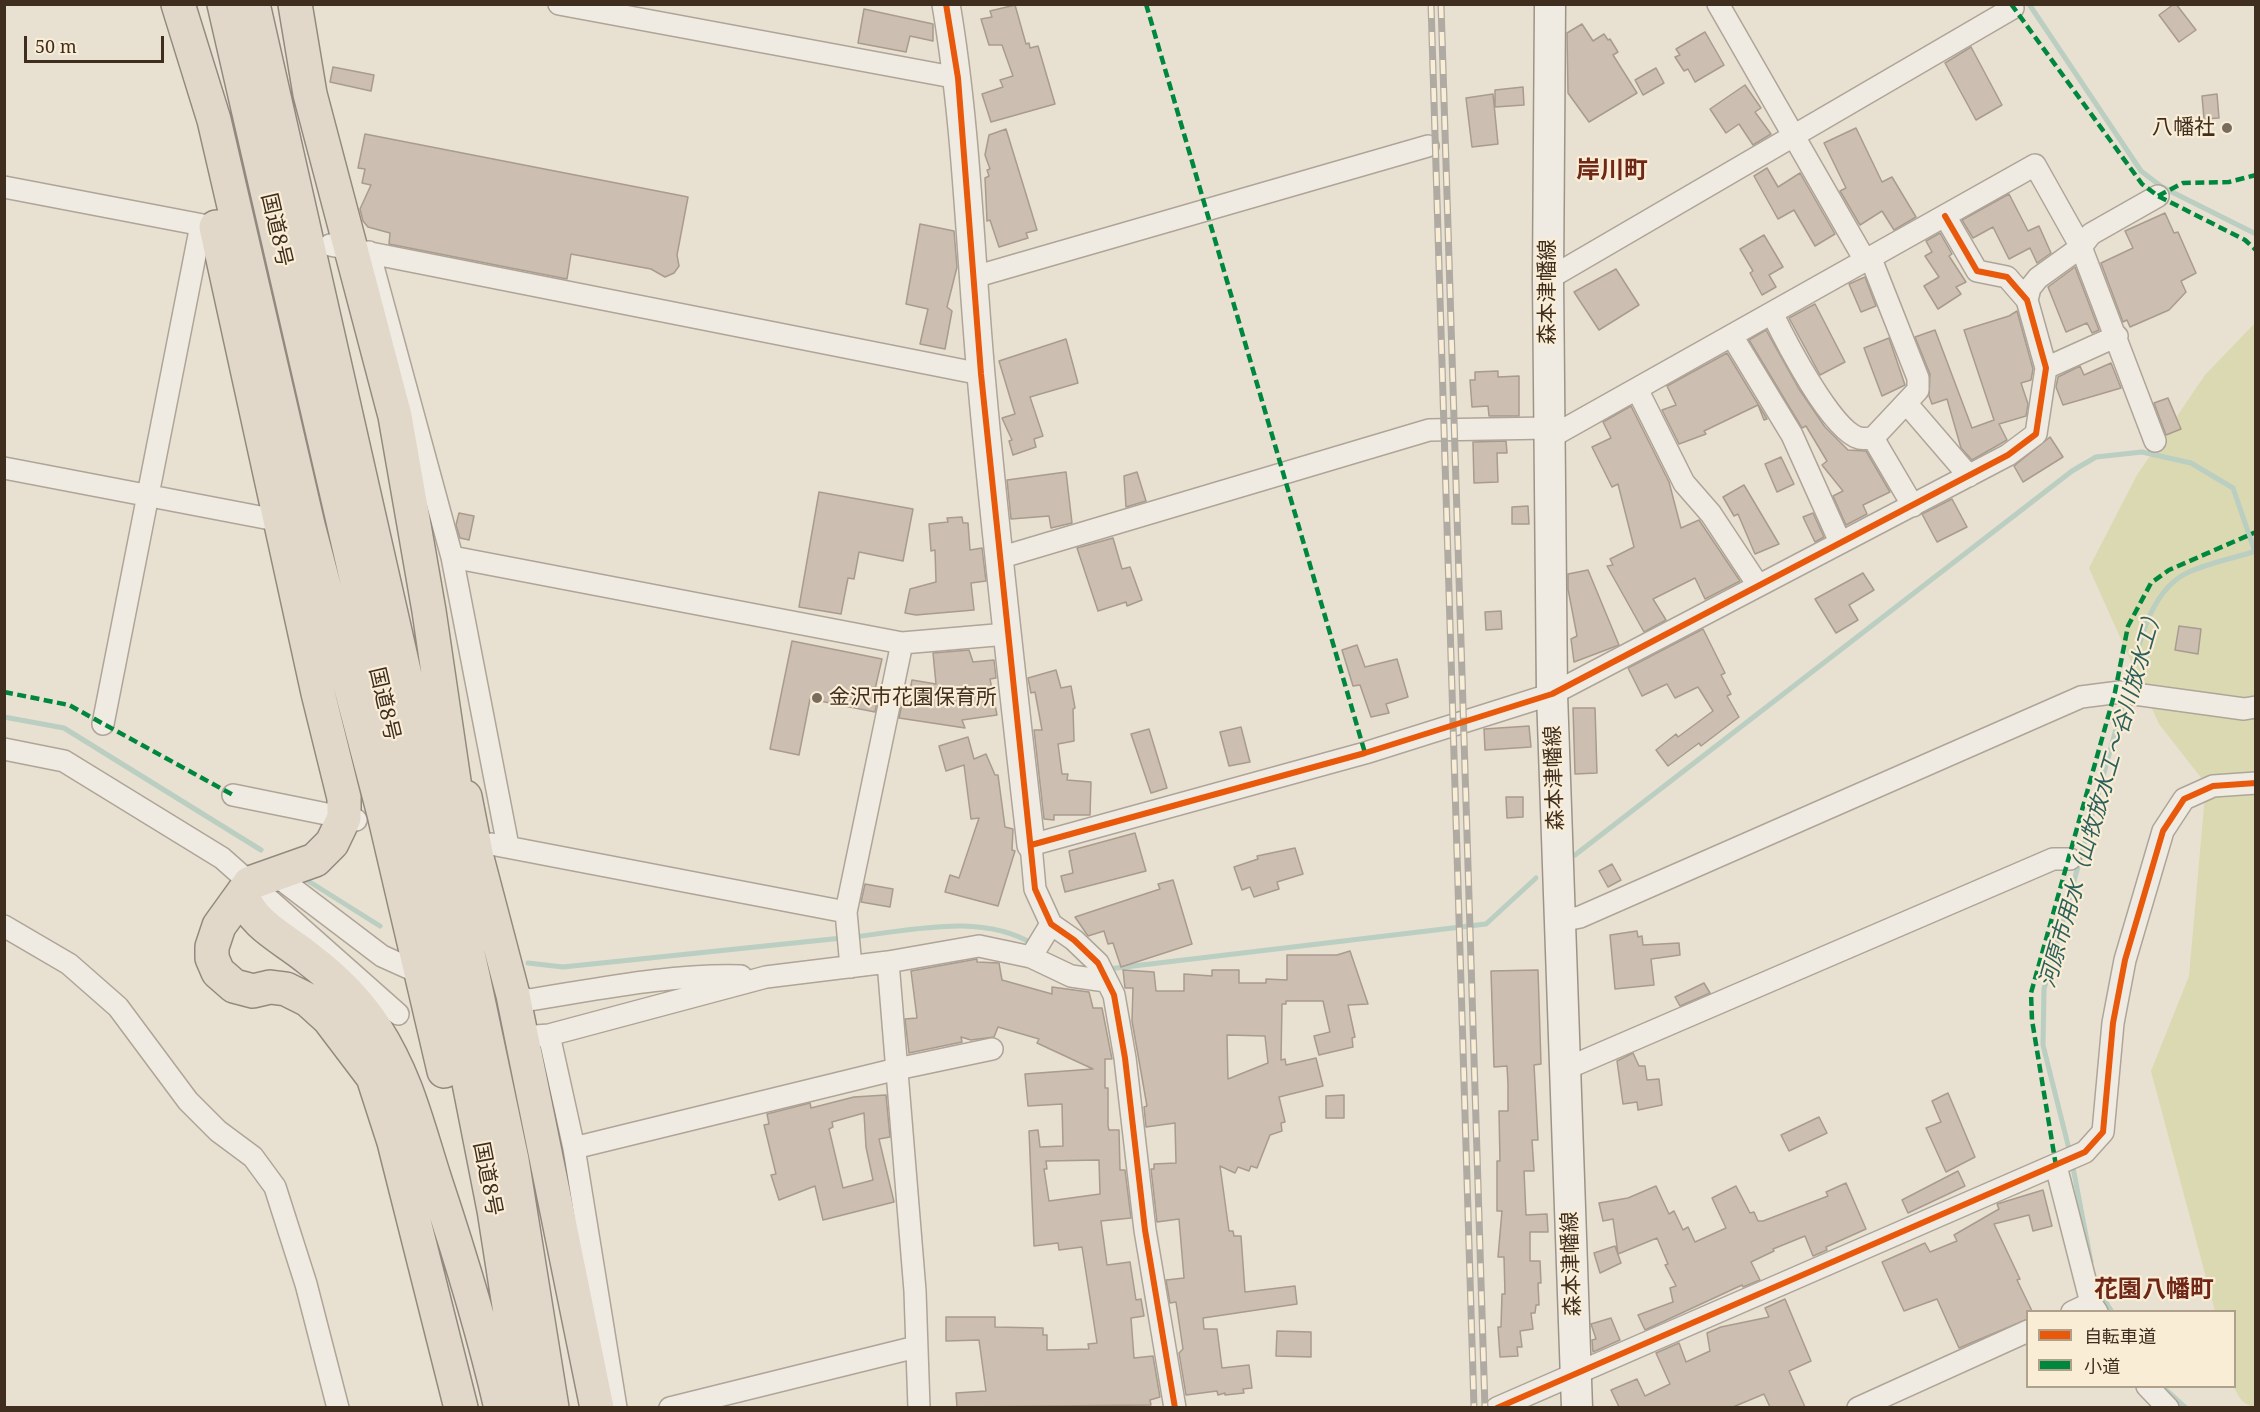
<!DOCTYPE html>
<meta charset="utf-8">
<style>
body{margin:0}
#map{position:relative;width:2260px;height:1412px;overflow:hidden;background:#e8e0d0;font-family:"Noto Serif","Noto Sans JP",serif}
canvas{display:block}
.frame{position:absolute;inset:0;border:6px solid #3f2d1e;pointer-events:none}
.legend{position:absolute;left:2026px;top:1310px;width:210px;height:78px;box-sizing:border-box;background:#f9edd6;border:2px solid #afa08c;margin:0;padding:8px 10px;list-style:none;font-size:18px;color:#3f2d1e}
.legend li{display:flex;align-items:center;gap:12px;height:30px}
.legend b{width:30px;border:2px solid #afa08c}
.scale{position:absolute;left:24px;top:36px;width:140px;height:27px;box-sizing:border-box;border:3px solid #3f2d1e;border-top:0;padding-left:8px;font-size:18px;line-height:21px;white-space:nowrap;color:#3f2d1e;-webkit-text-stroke:4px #f9edd6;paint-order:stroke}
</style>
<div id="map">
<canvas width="2260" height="1412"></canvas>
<div class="frame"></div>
<ul class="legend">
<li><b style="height:8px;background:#e8590c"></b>自転車道</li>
<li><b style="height:8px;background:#00873e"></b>小道</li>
</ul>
<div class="scale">50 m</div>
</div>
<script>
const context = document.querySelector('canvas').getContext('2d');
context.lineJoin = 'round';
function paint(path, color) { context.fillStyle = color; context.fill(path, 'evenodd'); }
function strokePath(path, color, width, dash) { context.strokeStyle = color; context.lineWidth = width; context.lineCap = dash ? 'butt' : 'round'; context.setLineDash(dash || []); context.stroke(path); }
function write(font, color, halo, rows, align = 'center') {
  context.font = font + ' "Noto Serif","Noto Sans JP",serif'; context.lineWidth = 4.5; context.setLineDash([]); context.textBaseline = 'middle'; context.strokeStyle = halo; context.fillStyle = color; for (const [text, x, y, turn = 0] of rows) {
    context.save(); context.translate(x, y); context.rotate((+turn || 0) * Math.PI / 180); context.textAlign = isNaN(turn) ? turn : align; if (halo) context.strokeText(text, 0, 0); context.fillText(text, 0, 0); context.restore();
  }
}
const green = new Path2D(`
 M2255 323V1407C2244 1406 2237 1396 2234 1386V1312L2215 1311 2151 1071 2189 976 2206 784 2159 724 2089 568 2137 475 2205 375Z`);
const stream = new Path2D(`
 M2029 4 2141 171 2162 187 2256 234
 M2127 688C2138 650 2148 590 2189 572 2209 563 2234 558 2256 551
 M4 717 64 728 261 850
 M1575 855 2072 471 2096 457 2142 452 2191 463 2233 488 2255 552
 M305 879 380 926
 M852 937C910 931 980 912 1033 944
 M528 963 563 967 842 938
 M1108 969 1486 924 1536 878
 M2070 1153 2043 1045 2044 989 2125 697
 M2072 1162 2091 1262
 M2096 1286 2112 1312
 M2162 1386 2186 1408`);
const building = new Path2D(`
 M2174 4H2176L2196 30 2179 42 2159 15Z
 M1015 5 1026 44 1029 43 1030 48 1038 46 1055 104 991 122 982 94 1003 87 1000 80 1013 76 1002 45H989L981 19 992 17 990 11Z
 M864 9 933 24V41L910 36 906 52 858 43Z
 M1582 24 1593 41 1604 34 1608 40 1610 39 1618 52 1613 55 1637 93 1589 122 1568 93 1567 33Z
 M1705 32 1724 65 1695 82 1688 69 1684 71 1675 57 1680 55 1676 49Z
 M1971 47 2002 105 1976 120 1945 63Z
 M333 67 374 75 371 91 330 82Z
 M1656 68 1664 83 1643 95 1635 80Z
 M1745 85 1761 108 1755 112 1771 134 1753 145 1739 124 1726 133 1710 109Z
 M1523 87 1524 105 1495 107V90Z
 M1493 94 1498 144 1472 147 1466 98Z
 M2217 94 2219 118 2204 119 2202 96Z
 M1856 128 1882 182 1892 177 1916 217 1894 230 1882 211 1860 225 1840 191 1846 188 1824 143Z
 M1006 129 1037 230 1026 233 1028 238 999 247 990 220 987 221 985 178 989 176 987 170 990 169 985 155 989 135Z
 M365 134 688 197 677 255 679 266 674 273 665 277 651 269 571 254 567 279 389 244 390 233 368 227 363 221 360 209 371 185 362 183 365 169 358 168Z
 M1767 168 1778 187 1800 173 1835 234 1815 246 1794 210 1778 219 1754 176Z
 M2009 194 2028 231 2039 226 2051 253 2037 263 2030 248 2009 259 1993 227 1973 238 1962 220Z
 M2165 213 2174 233 2178 232 2196 273 2181 281 2186 292 2169 310 2130 327 2127 320 2123 322 2101 263 2133 248 2125 231Z
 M920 224 954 231 957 267 947 307 952 311 945 349 920 344 928 309 906 304Z
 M1940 233 1952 254 1949 256 1966 282 1956 287 1961 294 1938 309 1924 286 1939 277 1925 256 1932 252 1926 241Z
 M1764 235 1783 267 1769 275 1776 287 1762 295 1750 273 1753 271 1740 249Z
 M2075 267 2099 330 2092 333 2087 323 2066 332 2048 287Z
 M1616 269 1639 305 1599 330 1574 292Z
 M1865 277 1876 306 1861 312 1849 284Z
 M1815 304 1845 362 1820 375 1789 318Z
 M2017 311 2033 369 2031 380 2021 383 2028 404 2026 416 1999 424 2007 440 1972 460 1961 448 1947 399 1932 404 1929 396 1930 374 1915 337 1935 330 1972 428 1994 420 1964 330 2009 316Z
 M1766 330 1799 389 1825 427 1848 450 1866 451 1890 492 1863 505 1867 514 1846 525 1833 496 1843 491 1822 465 1827 461 1806 426 1802 428 1749 340Z
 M1889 338 1905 385 1882 396 1864 348Z
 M1066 339 1078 383 1030 397 1043 436 1034 439 1036 447 1013 455 1009 441 1012 440 1002 418 1015 414 999 361Z
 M1727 353 1767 419 1764 420 1758 405 1704 431 1706 434 1679 444 1662 410 1676 405 1667 386Z
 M2111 363 2121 388 2063 405 2056 387 2058 377 2080 366 2084 375Z
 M1498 371V377L1519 376V416H1489L1488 406 1472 407 1470 380H1475V372Z
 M2168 398 2181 429 2166 435 2154 403Z
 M1631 406 1669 482 1681 528 1699 520 1740 581 1705 599 1695 578 1653 599 1666 620 1644 632 1607 566 1613 565 1610 559 1634 547 1618 484 1612 487 1592 447 1611 438 1603 422Z
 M2050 437 2063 457 2023 482 2014 466Z
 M1506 441 1507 453H1497L1498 482 1474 483 1473 442Z
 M1781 457 1794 484 1777 492 1765 464Z
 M1066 472 1072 523 1051 528 1049 516 1011 519 1007 480Z
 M1137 472 1146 501 1126 507 1124 476Z
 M1744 485 1779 544 1755 554 1738 514 1734 516 1723 497Z
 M819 492 913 509 903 561 859 552 854 579 848 578 841 614 799 607Z
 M1952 499 1967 527 1937 542 1922 514Z
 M1528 506 1529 524H1512V507Z
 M459 513 474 516 469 540 460 538 456 525Z
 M1813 513 1824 537 1815 542 1803 517Z
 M962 517 963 523H968L970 550 982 548 986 581 971 583 974 610 916 615 905 613 910 589 936 582 935 550 931 551 929 524 948 522 947 518Z
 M1113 538 1122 569 1130 567 1142 600 1127 606 1126 602 1098 611 1077 548Z
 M1588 570 1619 645 1574 662 1571 639 1577 636 1568 589V574Z
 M1863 573 1874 590 1849 605 1858 620 1836 633 1815 599Z
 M1501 611 1502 629 1486 630 1485 612Z
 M2179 626 2201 629 2198 654 2175 650Z
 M1703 629 1725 673 1721 675 1731 694 1727 696 1739 717 1701 746 1699 743 1668 766 1656 750 1676 734 1678 737 1713 711 1698 687 1675 698 1667 684 1642 696 1628 668Z
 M792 641 882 659 875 689 879 690 875 712 810 699 799 755 770 749Z
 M1357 645 1365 667 1397 659 1408 697 1386 704 1389 713 1371 717 1360 685 1353 686 1342 650Z
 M969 650 973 662 994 660 996 678 990 679 997 715 962 720 965 728 899 718 904 695 909 696 912 680 936 684 933 653Z
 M1056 670 1061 688 1071 686 1075 708 1073 709 1074 741 1058 744 1062 774H1068L1067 780 1091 782 1090 815H1054V820L1044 819 1034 730H1042L1035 692 1031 693 1028 678Z
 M1573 708H1595L1597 773 1575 774Z
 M1529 726 1531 747 1485 750 1484 729Z
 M1241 727 1250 762 1229 766 1220 732Z
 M1149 729 1167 788 1151 793 1131 734Z
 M968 737 974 759 986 754 995 775H998L1005 827 1013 829 1012 850 1015 851 998 906 945 892 950 875 959 878 979 818 971 819 964 765 946 771 939 746Z
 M1506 797H1523V817L1507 818Z
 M1135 833 1146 871 1065 892 1061 876 1073 873 1069 851Z
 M1295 848 1303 874 1277 882 1279 889 1254 897 1250 887 1242 890 1234 867 1258 859 1257 856Z
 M1612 864 1621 880 1608 887 1599 871Z
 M1173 880 1192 944 1121 967 1113 943 1108 944 1104 931 1088 936 1075 917 1160 889 1158 884Z
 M865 884 893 889 890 907 861 902Z
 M1637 931 1638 937 1642 936 1643 945 1679 943 1680 955 1651 959 1654 985 1615 989 1610 935Z
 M1350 951 1368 1004 1348 1005 1355 1037 1352 1038 1353 1047 1319 1055 1314 1036 1330 1032 1323 1001H1286V1004H1282L1281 1060 1285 1059 1286 1065 1316 1058 1323 1086 1279 1097 1285 1122 1281 1123 1282 1131 1270 1135 1257 1168 1251 1166 1249 1171 1238 1167 1235 1173 1220 1166 1229 1231H1233L1234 1236H1241L1245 1292 1295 1286 1297 1304 1203 1318 1204 1329H1217L1222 1368 1249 1365 1252 1388 1243 1389 1244 1393 1225 1395V1393L1218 1395 1217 1391 1186 1395 1179 1353 1183 1349 1176 1302 1170 1303 1166 1280 1184 1278 1179 1219 1157 1222 1151 1169H1154V1164L1176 1163 1175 1123 1146 1127 1144 1107 1147 1106 1132 1021 1133 988H1125L1123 970 1154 972 1156 991H1184V974L1212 976V970H1239V983H1266V979L1287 980V955H1337ZM1227 1035 1265 1036 1268 1063 1228 1079Z
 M977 959V962L999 963 1002 980 1052 994V987L1089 992 1093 1008H1102L1112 1059H1105V1088H1108V1126L1109 1130H1119L1120 1170H1125L1131 1218 1101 1221 1107 1265 1130 1262 1136 1300 1141 1299 1144 1316 1131 1318 1134 1358 1153 1356 1160 1397 1150 1400 1151 1405 957 1407 956 1393 986 1391 979 1340 946 1341V1317H995V1327L1043 1328V1335H1047V1350L1089 1349 1088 1344 1097 1343 1082 1247 1059 1250 1058 1243 1034 1246 1029 1131 1038 1130 1040 1147 1063 1146 1062 1104 1028 1106 1025 1074 1093 1069 1037 1043 1039 1039 998 1027 994 1037 971 1040 961 1037 962 1042 909 1053 905 1019 917 1018 911 971ZM1099 1160 1100 1194 1049 1201 1044 1169H1047L1046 1161Z
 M1538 970 1541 1064 1534 1065 1538 1140H1532L1534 1171H1524L1526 1215 1547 1214 1548 1232H1530V1261H1540L1541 1283H1538L1539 1305H1536L1535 1313H1531L1533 1329 1520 1331 1522 1347H1517L1518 1356 1500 1357 1498 1327H1501L1502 1294H1505L1504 1257H1498L1502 1211H1497V1161H1500L1499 1111H1508V1084L1507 1066 1494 1067 1491 971Z
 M1704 983 1710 993 1680 1006 1675 997Z
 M1633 1053 1639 1066H1645L1647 1080 1659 1079 1662 1105 1638 1110 1637 1102 1623 1104 1617 1061Z
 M1948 1093 1975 1157 1946 1172 1926 1128 1941 1122 1932 1101Z
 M886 1095 890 1137 879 1139 894 1202 823 1220 815 1186 779 1200 771 1175 776 1174 764 1125 769 1124 767 1114 810 1103 811 1108 854 1097ZM864 1113 866 1147 873 1180 843 1188 829 1129 833 1127 832 1122Z
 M1344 1095V1118H1326V1096Z
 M1819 1117 1827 1133 1789 1151 1781 1135Z
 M1958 1171 1965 1186 1908 1213 1902 1200Z
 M1846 1183 1866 1229 1826 1247 1827 1250 1813 1256 1805 1236 1773 1249 1774 1251 1751 1262 1760 1280 1743 1287 1742 1285 1645 1330 1638 1315 1673 1302 1670 1288 1676 1286 1665 1265 1668 1264 1657 1238 1618 1254 1613 1219 1603 1221 1599 1203 1628 1198 1656 1186 1669 1214 1674 1211 1683 1230 1688 1227 1695 1242 1726 1228 1712 1198 1736 1186 1750 1213 1754 1212 1758 1221H1763L1828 1196 1826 1192Z
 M2043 1190 2052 1226 2033 1231 2029 1215 1994 1224 2020 1279 2017 1280 2032 1311H2028V1319L1959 1348 1937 1299 1904 1311 1882 1262 1925 1243 1930 1252 1957 1241 1954 1235 1999 1209 1997 1204Z
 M1615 1246 1621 1263 1600 1273 1594 1253Z
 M1785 1299 1811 1361 1789 1371 1805 1407H1770L1764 1394 1733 1407H1619L1611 1390 1637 1379 1645 1396 1670 1384 1656 1353 1679 1343 1686 1362 1710 1351 1707 1333 1721 1327 1769 1317 1765 1308Z
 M1611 1318 1620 1340 1593 1352 1592 1340 1596 1339 1591 1324Z
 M1277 1331 1311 1332V1357L1276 1356Z`);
const minor = new Path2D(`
 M559 4 958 78
 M1718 4 1862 255 1871 259 1918 378V390L1873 438 1913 506
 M4 187 213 227
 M330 245 981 374
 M369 252 452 557
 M974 277 1428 146
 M1548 279 2013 8
 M2027 300 2030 288 2038 278 2081 247 2091 234 2158 196
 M1772 313C1785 340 1831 430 1859 438 1863 439 1869 438 1873 438
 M1732 336 1792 435 1840 542
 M2046 368 2117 336
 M1637 389 1684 483 1711 514 1758 585
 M1907 404 1969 476
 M1549 438 2035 165 2081 247 2155 441
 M4 468 281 521
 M999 558 1429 430 1549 428
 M103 724 201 225
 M4 749 64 761 222 858 398 1014
 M233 795 356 820
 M491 844 846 912 902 643
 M508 846 452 557 902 643 1007 634
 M274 874 382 956 422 974
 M846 912 851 967
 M1560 921 1580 917 2081 697 2120 692 2244 709 2256 707
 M4 926 69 964 118 1007 188 1101 218 1131 253 1157 275 1187 306 1284 338 1408
 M1031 957 1051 924
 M888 962 915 1291 919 1408
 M513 995 529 1000C599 989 670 974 741 976
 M549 1035 574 1148 616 1408
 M536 1036 549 1035 766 977 888 962 979 946 1031 957 1071 976 1106 981
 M1565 1069 2053 859H2070
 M574 1148 897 1069 992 1049
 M2056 1166 2091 1303 2097 1312
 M2072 1312 2091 1303
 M2147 1386 2168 1408
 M670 1408 916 1347
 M1175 1408 1145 1230 1125 1058 1114 995 1098 963 1074 940 1051 924 1035 889 1031 845 1365 753 1552 694 2008 455 2036 434 2046 368 2027 300 2007 277 1977 271 1945 216
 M1497 1408 2085 1152 2103 1132 2113 1023 2125 960 2163 831 2184 799 2213 786 2256 783
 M1858 1408 2028 1331`);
const tertiary = new Path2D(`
 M946 4C967 127 970 252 981 375 995 532 1013 689 1031 845`);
const secondary = new Path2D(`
 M1550 4 1548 279 1552 694 1577 1408`);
const trunk = new Path2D(`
 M178 4 214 120 308 525 384 814 444 1071
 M224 4 449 981 494 1210 525 1408
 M253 4 473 976 512 1160 552 1408
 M295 4 310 94 395 416 429 611 460 822
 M216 227 318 693 344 798V818L332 843 315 860 250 883 219 926 212 947V958L218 972 234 986 253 991 270 987 286 989 308 1000 329 1019 373 1077 394 1142 461 1408
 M465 797 477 858 513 995 597 1408
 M242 894C253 926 284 938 309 959 334 978 358 1002 375 1028 407 1078 417 1124 435 1180 460 1255 483 1330 501 1408`);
const rail = new Path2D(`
 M1431 4 1474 1408
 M1441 4 1485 1408`);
const quiet = new Path2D(`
 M1146 4 1365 753
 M2011 4 2142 184 2158 196 2245 240 2256 250
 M2158 196 2183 183 2229 182 2256 175
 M4 692 69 705 233 795
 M2056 1166 2032 1020 2031 993 2115 692 2128 626 2151 583 2169 570 2256 532`);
const cycleway = new Path2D(`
 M946 4 958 78 981 374 1035 889 1051 924 1074 940 1098 963 1114 995 1125 1058 1145 1230 1175 1408
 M1031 845 1365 753 1552 694 2008 455 2036 434 2046 368 2027 300 2007 277 1977 271 1945 216
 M1497 1408 2085 1152 2103 1132 2113 1023 2125 960 2163 831 2184 799 2213 786 2256 783`);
const markers = [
 [2227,128,6,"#7a6c5c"],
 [817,698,6,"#7a6c5c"]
];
const poiNames = [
 ["八幡社",2215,128],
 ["金沢市花園保育所",829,698,"left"]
];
const streetNames = [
 ["国道8号",276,230,77],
 ["森本津幡線",1548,292,-90],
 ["国道8号",384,704,77],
 ["森本津幡線",1555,778,-92],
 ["国道8号",487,1179,79],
 ["森本津幡線",1572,1264,-92]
];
const waterNames = [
 ["河原市用水（山牧放水工～谷川放水工）",2102,797,-74]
];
const quarterNames = [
 ["岸川町",1612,171],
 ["花園八幡町",2154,1290]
];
paint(green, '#dad9b1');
strokePath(stream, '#bacec1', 5);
paint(building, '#ccbeb0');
strokePath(building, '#a99b8e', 1.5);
strokePath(minor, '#aea598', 24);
strokePath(tertiary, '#aea598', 30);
strokePath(secondary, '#9d9488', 33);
strokePath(trunk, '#938a7f', 36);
strokePath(minor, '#f0ebe2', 21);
strokePath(tertiary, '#f0ebe2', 27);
strokePath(secondary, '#f0ebe2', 30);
strokePath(trunk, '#e2d8ca', 33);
strokePath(rail, '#afaaa2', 7);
strokePath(rail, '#f9edd6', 4.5, [14]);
strokePath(quiet, '#00873e', 4.5, [9, 4.5]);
strokePath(cycleway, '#e8590c', 6);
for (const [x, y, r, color] of markers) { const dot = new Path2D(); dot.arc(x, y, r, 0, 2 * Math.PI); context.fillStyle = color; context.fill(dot); strokePath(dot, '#f9edd6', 2); }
write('21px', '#3f2d1e', '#f9edd6', poiNames, 'right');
write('21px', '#3f2d1e', '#f9edd6', streetNames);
write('italic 22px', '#2c605b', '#f9edd6', waterNames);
write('bold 24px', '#702718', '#f9edd6', quarterNames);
</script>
